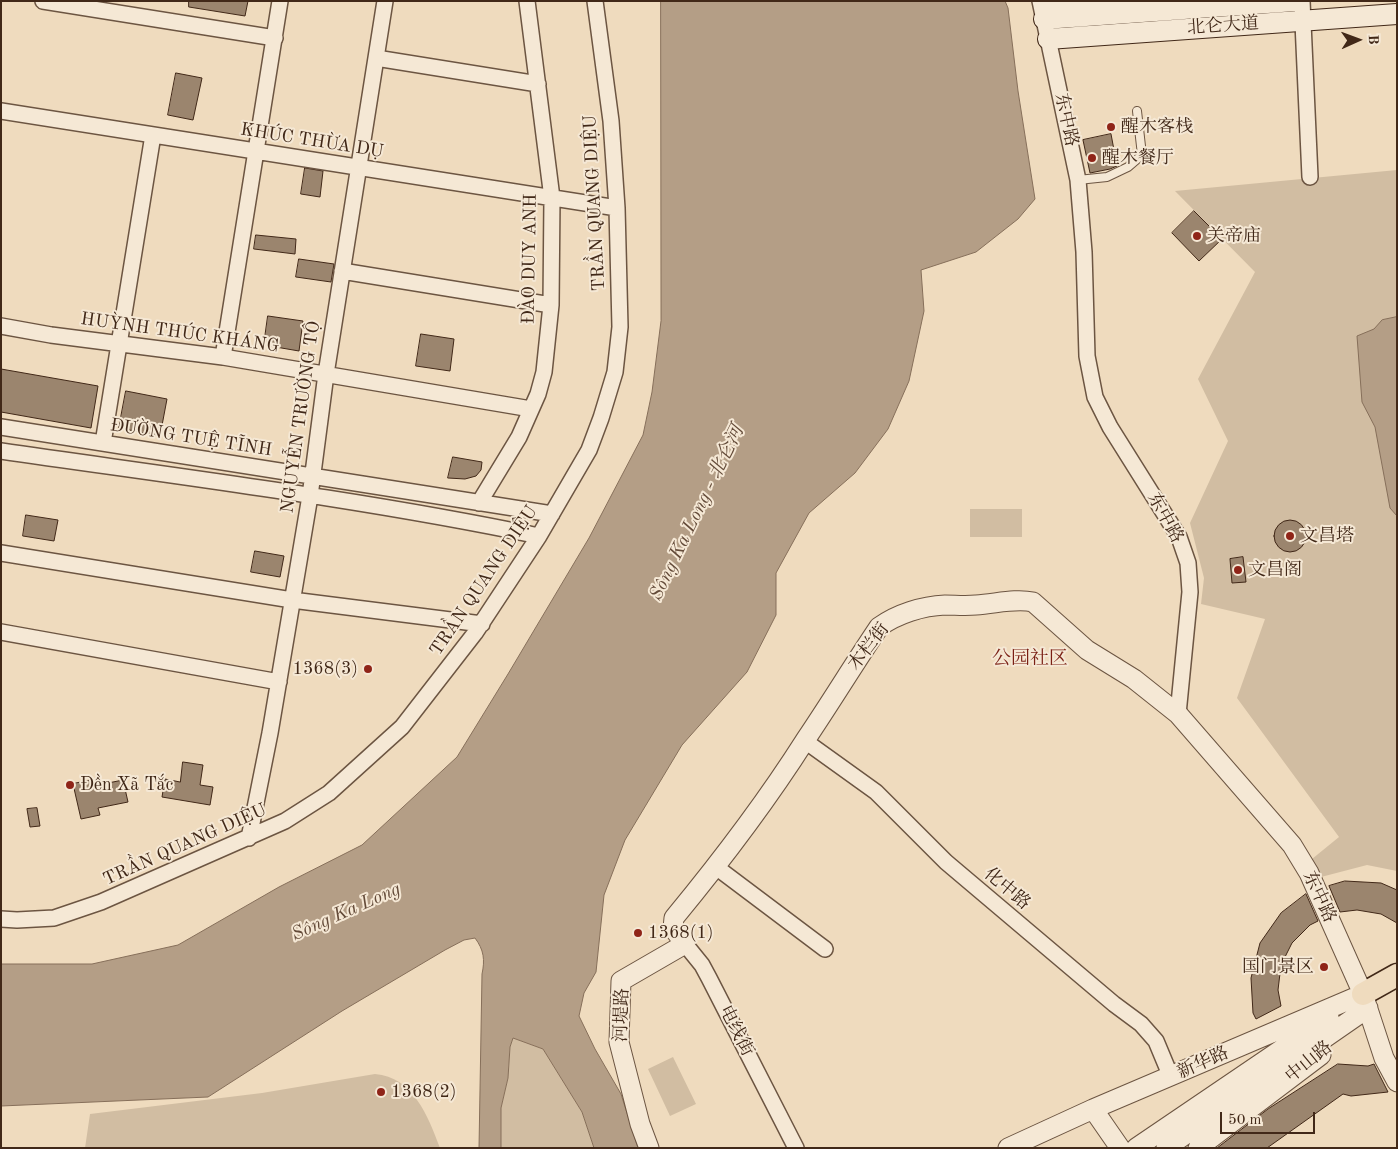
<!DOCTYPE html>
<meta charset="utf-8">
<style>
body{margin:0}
#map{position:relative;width:1398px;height:1149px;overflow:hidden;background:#efdbbe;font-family:"Old Standard TT",serif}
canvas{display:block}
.frame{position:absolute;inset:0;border:2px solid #412818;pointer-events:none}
.north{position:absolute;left:1333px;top:15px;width:50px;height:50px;-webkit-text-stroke:4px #f5e8d5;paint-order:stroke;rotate:88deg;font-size:14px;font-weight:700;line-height:20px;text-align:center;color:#412818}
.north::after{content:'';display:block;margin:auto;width:18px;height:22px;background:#412818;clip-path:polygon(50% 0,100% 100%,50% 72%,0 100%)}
.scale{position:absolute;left:1220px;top:1112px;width:95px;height:22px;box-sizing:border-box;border:2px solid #412818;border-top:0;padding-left:6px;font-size:15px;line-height:18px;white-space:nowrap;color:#412818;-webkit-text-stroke:4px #f5e8d5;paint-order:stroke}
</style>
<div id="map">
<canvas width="1398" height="1149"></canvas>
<div class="frame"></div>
<div class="north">B</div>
<div class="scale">50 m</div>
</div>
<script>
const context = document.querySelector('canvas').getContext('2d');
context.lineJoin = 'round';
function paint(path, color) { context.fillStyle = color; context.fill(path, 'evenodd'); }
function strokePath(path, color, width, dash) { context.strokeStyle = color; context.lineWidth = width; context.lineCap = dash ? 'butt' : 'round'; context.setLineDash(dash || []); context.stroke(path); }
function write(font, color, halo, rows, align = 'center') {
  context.font = font + ' "Old Standard TT","Noto Serif SC",serif'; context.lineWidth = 4; context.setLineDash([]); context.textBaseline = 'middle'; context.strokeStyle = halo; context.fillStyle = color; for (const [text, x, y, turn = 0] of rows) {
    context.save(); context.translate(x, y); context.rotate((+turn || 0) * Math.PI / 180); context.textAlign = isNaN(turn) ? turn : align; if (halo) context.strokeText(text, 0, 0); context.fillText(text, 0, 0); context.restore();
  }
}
const green = new Path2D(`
 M1397 170V871L1367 865 1321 877 1312 859 1339 837 1237 698 1265 619 1201 604 1204 578 1190 523 1228 441 1198 379 1255 272 1175 191Z
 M970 509H1022V537H970Z
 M513 1038 543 1049 582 1112 594 1148H501V1108L508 1078 510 1047Z
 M673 1057 696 1104 670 1116 648 1069Z
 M375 1074C413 1077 428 1116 440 1148H85L90 1114 262 1093Z`);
const water = new Path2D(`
 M661 1H1005L1008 8 1018 91 1035 199 1018 219 976 252 921 270 924 311 909 381 888 429 855 473 809 513 776 573V615L747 672 682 745 625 840 604 895 596 972 584 993 579 1016 595 1049 621 1094 638 1148H594L582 1112 543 1049 513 1038 510 1047 508 1078 501 1108V1148H479L482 974C485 960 484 950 475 938L464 940 445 950 342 1011 208 1097 1 1106V964H92L178 945 279 887 362 845 457 757 508 674 589 538 643 435 652 392 661 321Z
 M1397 317V516L1390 508 1375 427 1362 402 1357 336 1374 329 1382 320Z`);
const building = new Path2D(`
 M189 1H248L245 16 189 7Z
 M176 73 202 78 193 120 168 115Z
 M1111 134 1117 166 1110 169 1090 173 1083 140Z
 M305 168 323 171 320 197 301 194Z
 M1194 211 1222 239 1199 261 1172 233Z
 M256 235 296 239 295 254 254 249Z
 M299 259 334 264 331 282 296 277Z
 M268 316 303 321 299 351 264 345Z
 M421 334 454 339 450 371 416 366Z
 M1 369 98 386 91 428 1 412Z
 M126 391 167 399 160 436 119 428Z
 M453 457 482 462 481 470 476 476 465 479 448 478Z
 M26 515 58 520 54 541 23 536Z
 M1274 536a16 16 0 1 1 32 0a16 16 0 1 1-32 0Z
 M255 551 284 556 280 577 251 572Z
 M1243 557 1246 582 1232 583 1230 559Z
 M183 762 203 765 200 785 213 787 210 805 162 797 165 779 180 782Z
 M92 780 93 786 123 780 128 802 98 808 100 815 81 819 73 784Z
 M37 808 40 826 30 827 27 809Z
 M1345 881 1381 883 1397 890V923L1381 914 1357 910 1340 912 1329 886Z
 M1306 894 1318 921 1310 925 1292 943 1281 965 1278 990 1281 1006 1256 1019 1253 1013 1251 978 1260 943 1281 913Z
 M1338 1064 1368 1066 1374 1064 1388 1092 1351 1096 1343 1094 1267 1148H1217L1268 1109Z`);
const service = new Path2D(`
 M1078 180 1107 177 1128 167 1142 155 1137 111`);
const minor = new Path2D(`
 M43 1 275 38
 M1040 1 1078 180 1084 252 1087 356 1095 397 1110 427 1179 537 1188 563 1190 592 1178 714
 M1302 1 1310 177
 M1042 9 1149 1
 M376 58 538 84
 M1 111 617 208
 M342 271 551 305
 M1 326 51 335 223 357 531 409
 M223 357 280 1
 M1 427 552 514
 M103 443 153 135
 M1 451C181 477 361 499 539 536
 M479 503 519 437 538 394 544 372 551 305 552 198 527 1
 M1 553 292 600 482 624
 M1 632 279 682
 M805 741 876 792 946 862 1114 1004 1141 1024 1156 1041 1171 1077
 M249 838 270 733 310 496 326 374 385 1
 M716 867 825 949
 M1 919 17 920 54 918 101 902 285 821 329 793 402 727 475 633 539 536 589 450 601 418 615 372 620 327 617 208 611 121 595 1
 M685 944 702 965 709 978 796 1148`);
const tertiary = new Path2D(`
 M1093 1109 1120 1148
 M649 1148 640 1124 619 1042 621 981 685 944 673 928 674 918C721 861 766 802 806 739 831 702 854 664 879 627 897 614 922 606 945 605 955 605 965 606 976 605 995 604 1015 598 1033 602L1087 650 1134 679 1178 714 1292 845 1309 873 1363 994 1384 1058 1397 1082
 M1008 1148 1093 1109 1363 994
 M1136 1148 1329 1017
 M1166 1148 1368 1008
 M1198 1148 1321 1055`);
const secondary = new Path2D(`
 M1044 19 1295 1
 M1048 39 1397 14`);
const primary = new Path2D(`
 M1363 994 1397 975`);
const markers = [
 [1111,127,5,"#8f2418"],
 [1092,158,5,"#8f2418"],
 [1197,236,5,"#8f2418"],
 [1290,536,5,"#8f2418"],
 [1238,570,5,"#8f2418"],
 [368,669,5,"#8f2418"],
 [70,785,5,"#8f2418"],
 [638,933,5,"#8f2418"],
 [1324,967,5,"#8f2418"],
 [381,1092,5,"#8f2418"]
];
const streetNames = [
 ["北仑大道",1223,26,-4],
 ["东中路",1066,120,78],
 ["KHÚC THỪA DỤ",312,141,9],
 ["TRẦN QUANG DIỆU",595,203,-93],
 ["ĐÀO DUY ANH",530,259,-89],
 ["HUỲNH THÚC KHÁNG",180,333,8],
 ["NGUYỄN TRƯỜNG TỘ",301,417,-82],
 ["ĐƯỜNG TUỆ TĨNH",191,438,9],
 ["东中路",1165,518,61],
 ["TRẦN QUANG DIỆU",484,581,-56],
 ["木栏街",869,647,-52],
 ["TRẦN QUANG DIỆU",185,845,-24],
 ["化中路",1007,889,40],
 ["东中路",1319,897,65],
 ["河堤路",622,1015,-88],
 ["电线街",736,1031,63],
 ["中山路",1309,1062,-39],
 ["新华路",1203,1063,-24]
];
const poiNames = [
 ["醒木客栈",1121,127],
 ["醒木餐厅",1102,158],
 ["关帝庙",1207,236],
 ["文昌塔",1300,536],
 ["文昌阁",1248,570],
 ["1368(3)",358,669,"right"],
 ["Đền Xã Tắc",80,785],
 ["1368(1)",648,933],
 ["国门景区",1314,967,"right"],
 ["1368(2)",391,1092]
];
const waterNames = [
 ["Sông Ka Long - 北仑河",697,513,-64],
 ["Sông Ka Long",346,912,-24]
];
const neighbourhoodNames = [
 ["公园社区",1030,659]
];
paint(green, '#d1bda2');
paint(water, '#b49e86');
strokePath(water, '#866f5a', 1);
paint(building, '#9b856e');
strokePath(building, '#412818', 1);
strokePath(service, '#6c5542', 10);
strokePath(minor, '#6c5542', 18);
strokePath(tertiary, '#6c5542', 21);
strokePath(secondary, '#412818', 22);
strokePath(primary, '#412818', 25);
strokePath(service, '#f5e8d5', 8);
strokePath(minor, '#f5e8d5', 15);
strokePath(tertiary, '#f5e8d5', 19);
strokePath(secondary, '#f5e8d5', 20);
strokePath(primary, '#efdbbe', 22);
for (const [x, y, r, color] of markers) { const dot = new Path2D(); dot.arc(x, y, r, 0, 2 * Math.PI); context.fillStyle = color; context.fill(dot); strokePath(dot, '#f5e8d5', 2); }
write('18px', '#412818', '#f5e8d5', streetNames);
write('18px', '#412818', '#f5e8d5', poiNames, 'left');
write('italic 19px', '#644b39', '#f5e8d5', waterNames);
write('19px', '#7a1f14', '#f5e8d5', neighbourhoodNames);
</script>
